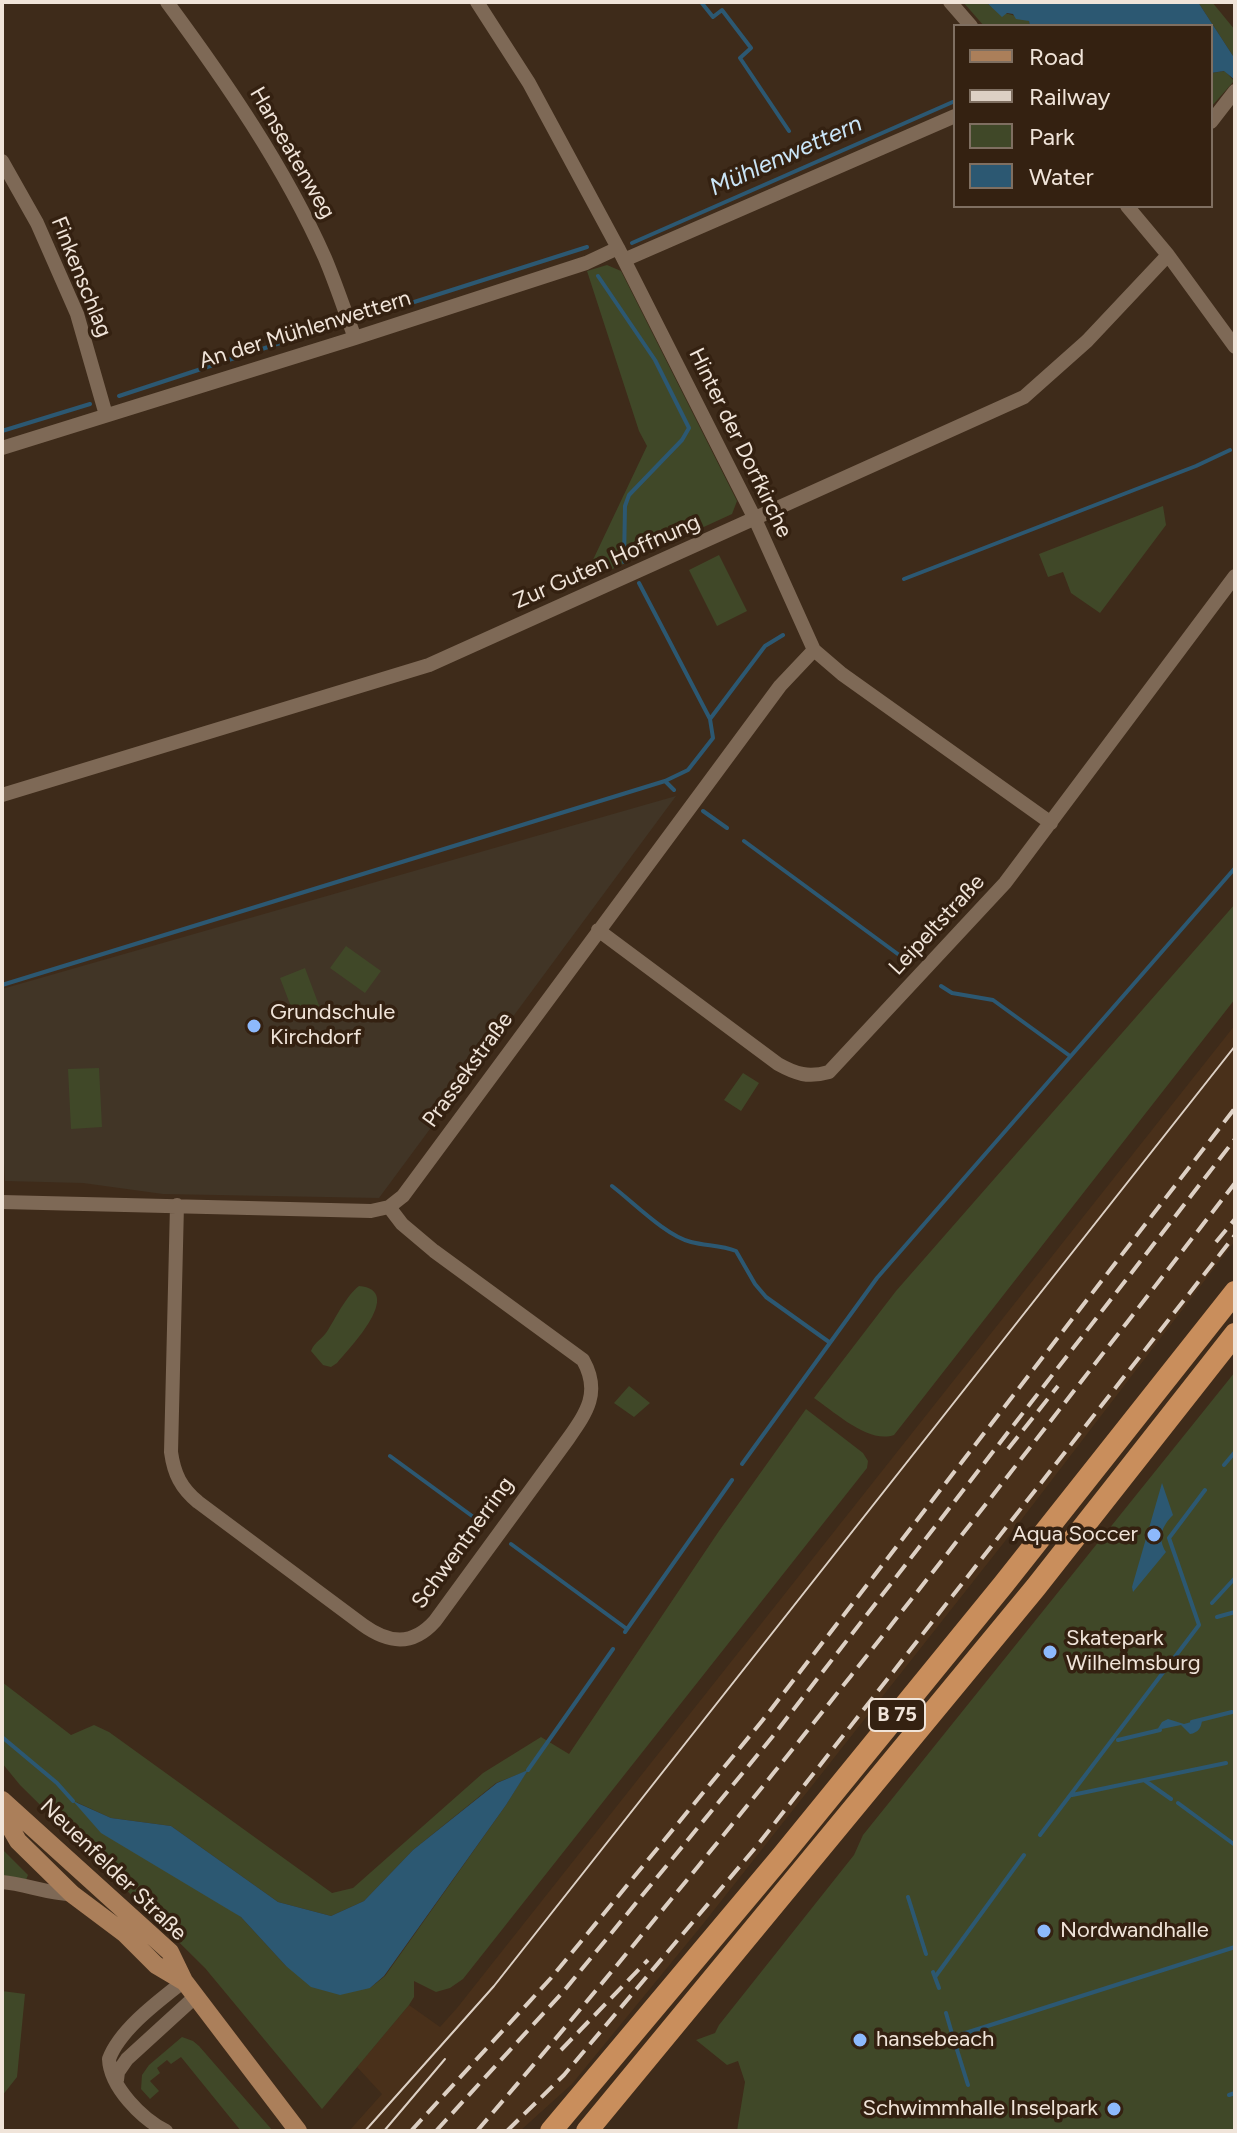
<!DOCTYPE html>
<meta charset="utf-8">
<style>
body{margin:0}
#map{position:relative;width:1237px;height:2133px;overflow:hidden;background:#3e2b1a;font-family:Figtree,sans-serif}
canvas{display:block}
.frame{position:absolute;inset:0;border:4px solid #f0e4d9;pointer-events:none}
.legend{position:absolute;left:953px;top:24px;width:260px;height:184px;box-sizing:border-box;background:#342111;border:2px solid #7f6f61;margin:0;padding:10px 14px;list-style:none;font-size:24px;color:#f0e4d9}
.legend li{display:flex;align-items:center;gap:16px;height:40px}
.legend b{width:40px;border:2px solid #7f6f61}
</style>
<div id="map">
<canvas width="1237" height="2133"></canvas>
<div class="frame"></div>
<ul class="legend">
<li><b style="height:10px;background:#ab7f5a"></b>Road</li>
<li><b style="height:10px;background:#ddd0c4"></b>Railway</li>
<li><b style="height:22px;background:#404828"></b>Park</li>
<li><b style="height:22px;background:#2c5872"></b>Water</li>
</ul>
</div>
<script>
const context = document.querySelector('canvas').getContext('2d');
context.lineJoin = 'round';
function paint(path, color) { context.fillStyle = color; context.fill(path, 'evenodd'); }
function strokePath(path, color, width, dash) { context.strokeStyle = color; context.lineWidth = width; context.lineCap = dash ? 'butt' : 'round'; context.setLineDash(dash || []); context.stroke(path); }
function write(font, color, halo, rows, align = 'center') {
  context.font = font + ' Figtree,sans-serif'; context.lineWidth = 7; context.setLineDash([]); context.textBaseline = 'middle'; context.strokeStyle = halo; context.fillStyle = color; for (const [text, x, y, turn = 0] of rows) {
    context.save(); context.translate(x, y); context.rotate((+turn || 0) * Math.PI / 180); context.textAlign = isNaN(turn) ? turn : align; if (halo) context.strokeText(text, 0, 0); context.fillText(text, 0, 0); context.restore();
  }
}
const built = new Path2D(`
 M1235 1025V1241L1002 1545 703 1924 572 2084 520 2131H349L382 2094 357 2067 409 2005 440 2027 457 2008Z`);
const education = new Path2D(`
 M676 796 379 1198 163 1194 83 1183 5 1181 2 1129V989Z`);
const green = new Path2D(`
 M963 2H986C999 16 1012 12 1029 21L1030 26H984Z
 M1198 2H1212L1235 30V59Z
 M1225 71 1234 81 1211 107V73Z
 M607 265 621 271 737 501 732 514 582 583 647 446 639 431 587 271Z
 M1163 506 1166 525 1100 613 1071 593 1063 572 1048 577 1039 554Z
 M719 555 747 611 717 626 689 570Z
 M1235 904V999L894 1435C868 1444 835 1412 814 1398L896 1291Z
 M346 946 381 971 365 993 330 968Z
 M305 968 320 1008 295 1017 280 978Z
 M99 1068 102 1127 71 1129 68 1069Z
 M743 1073 759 1083 741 1111 724 1100Z
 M359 1286C405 1290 351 1347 337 1363L331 1367 323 1365 311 1351C314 1342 323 1339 328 1330 336 1317 347 1295 359 1286Z
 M1235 1372V2131H737L745 2082 738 2061 727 2065 696 2040 715 2033 719 2025 854 1855 863 1835Z
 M629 1386 650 1403 634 1417 614 1403Z
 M806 1409 863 1453 868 1461 867 1468 463 1979 450 1988 436 1992 414 1981V1997L409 2005 322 2109 205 1968 20 1785 2 1763V1682L71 1735 94 1725 109 1732 332 1893 353 1888 483 1773 541 1737 569 1754 719 1531ZM527 1771 506 1805 385 1976 370 1988 286 1966 241 1917 76 1802 111 1818 171 1826 278 1902 331 1916 364 1901 413 1850 496 1783Z
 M2 1849 28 1875 26 1880 2 1877Z
 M2 1991 25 1994 17 2077 2 2096Z
 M182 2037 193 2041 199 2046 273 2131H241L181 2057 171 2064 167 2060 157 2068 160 2073 150 2081 159 2091 150 2099 141 2089 142 2075 149 2065Z`);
const water = new Path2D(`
 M986 2H1198L1235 59V80L1224 71 1211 73V26H1030L1029 21 1016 19 1013 14 1007 13 1002 17Z
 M1162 1483 1173 1515C1162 1526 1157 1538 1166 1552L1133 1592 1132 1587Z
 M1168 1719 1184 1724 1202 1719C1202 1727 1198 1733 1190 1734L1181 1725 1157 1730 1162 1722Z
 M528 1770 506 1805 384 1976 370 1988 340 1995 311 1987 286 1966 241 1917 101 1833 73 1801 111 1818 171 1826 278 1902 331 1916 364 1901 413 1850 497 1783Z`);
const stream = new Path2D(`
 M701 2 713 17 722 10 751 48 740 58 789 131
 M632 243 955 101
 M598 276 655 360 689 428 682 440 629 495 625 506 624 562
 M367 317 587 247
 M119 396 338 324
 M2 431 90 404
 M904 579 1196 466 1230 450
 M639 583 710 719
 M665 781 674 790
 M703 811 727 828
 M744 841 910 963
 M2 985 665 781 688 770 713 738 710 719 765 646 783 635
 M941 986 952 993 993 1000 1070 1056
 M612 1186C633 1202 666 1236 691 1242 706 1246 721 1245 736 1251L755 1284 766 1297 829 1342
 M390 1456 483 1524
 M742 1464 877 1278 1235 868
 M1224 1465 1235 1452
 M511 1544 627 1629
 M1212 1603 1235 1578
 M1217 1617 1235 1612
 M625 1632 732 1480
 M1192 1722 1232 1712
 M2 1737 57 1783 73 1801
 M1118 1740 1160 1730
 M528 1770 613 1649
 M1144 1780 1171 1799
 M1072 1795 1226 1763
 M1178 1803 1235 1845
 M1040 1835 1199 1625 1169 1538 1205 1490
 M908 1897 926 1954
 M933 1972 939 1988
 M935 1977 1024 1855
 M946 2013 953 2037
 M968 2085 953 2037 1235 1947
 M1229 2095 1235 2093`);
const minor = new Path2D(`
 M167 2C226 82 284 166 325 258 336 284 345 312 355 338
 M477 2 529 83 618 248 755 519 814 650 842 674 1051 823
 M950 2 971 26
 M1211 122 1235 91
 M2 161 37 223 77 314 106 415
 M1127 206 1168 255 1235 347
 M624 260 955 116
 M2 448 355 338 586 263 618 248
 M2 795 429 665 1024 397 1087 341 1168 255
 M598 930 778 1064C796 1074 808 1078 829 1072L1005 883 1235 576
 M2 1202 371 1211 389 1207 403 1196 780 686 814 650
 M177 1205 171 1452C174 1474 181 1488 198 1502L363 1625C388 1643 412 1647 435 1621L568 1439C587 1412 601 1392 583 1360L434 1251 402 1224 389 1207
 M2 1882C26 1884 48 1894 72 1894
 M117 2080 118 2072 127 2059 196 1996
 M166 2131C142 2119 110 2087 109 2059 120 2029 160 2000 184 1981`);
const major = new Path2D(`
 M2 1800 170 1952 184 1981 298 2131
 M2 1813 18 1841 72 1894 124 1933 156 1965 183 1981`);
const highway = new Path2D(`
 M551 2131 782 1856 1003 1585 1235 1292
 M587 2131 1036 1587 1235 1334`);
const tram = new Path2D(`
 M365 2131 494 1986 1235 1046
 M384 2131 445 2059`);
const rail = new Path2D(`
 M1216 1242 1235 1219
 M1008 1449 1058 1386
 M561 2050 648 1960
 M411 2131 551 1978 762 1721 1235 1108
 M436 2131 563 1992 773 1736 1235 1139
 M477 2131C741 1824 987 1503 1235 1183
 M507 2131 564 2075 756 1847 1235 1235`);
const markers = [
 [254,1026,8,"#8db9fc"],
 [1154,1535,8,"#8db9fc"],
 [1050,1652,8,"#8db9fc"],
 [1044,1931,8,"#8db9fc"],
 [860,2040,8,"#8db9fc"],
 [1114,2109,8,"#8db9fc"]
];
const shields = [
 [897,1715,56]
];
const shieldNames = [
 ["B 75",897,1715]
];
const streetNames = [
 ["Hanseatenweg",292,153,60],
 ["Finkenschlag",81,277,68],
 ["An der Mühlenwettern",305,330,-17],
 ["Hinter der Dorfkirche",740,443,64],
 ["Zur Guten Hoffnung",607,562,-24],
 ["Leipeltstraße",937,925,-47],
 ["Prassekstraße",468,1070,-54],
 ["Schwentnerring",463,1543,-54],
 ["Neuenfelder Straße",113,1870,44]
];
const poiNames = [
 ["Grundschule",270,1013],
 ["Kirchdorf",270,1038],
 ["Aqua Soccer",1138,1535,"right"],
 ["Skatepark",1066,1639],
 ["Wilhelmsburg",1066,1664],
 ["Nordwandhalle",1060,1931],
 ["hansebeach",876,2040],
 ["Schwimmhalle Inselpark",1098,2109,"right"]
];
const waterNames = [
 ["Mühlenwettern",786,156,-24]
];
paint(built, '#49301a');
paint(education, '#413526');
paint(green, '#404828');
paint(water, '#2c5872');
strokePath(stream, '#2c5872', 4);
strokePath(minor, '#7e6956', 14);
strokePath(major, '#ab7f5a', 18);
strokePath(highway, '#c98e5c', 22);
strokePath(tram, '#ddd0c4', 2);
strokePath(rail, '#ddd0c4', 4, [16, 8]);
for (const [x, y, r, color] of markers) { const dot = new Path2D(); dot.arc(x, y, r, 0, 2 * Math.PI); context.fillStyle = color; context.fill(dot); strokePath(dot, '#342111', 3); }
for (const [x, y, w] of shields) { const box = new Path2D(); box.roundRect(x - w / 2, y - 16, w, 32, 6); context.fillStyle = '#342111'; context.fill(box); strokePath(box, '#f0e4d9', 2); }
write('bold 20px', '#f0e4d9', null, shieldNames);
write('22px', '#f0e4d9', '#342111', streetNames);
write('22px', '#f0e4d9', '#342111', poiNames, 'left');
write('italic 24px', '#cae5f7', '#342111', waterNames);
</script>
